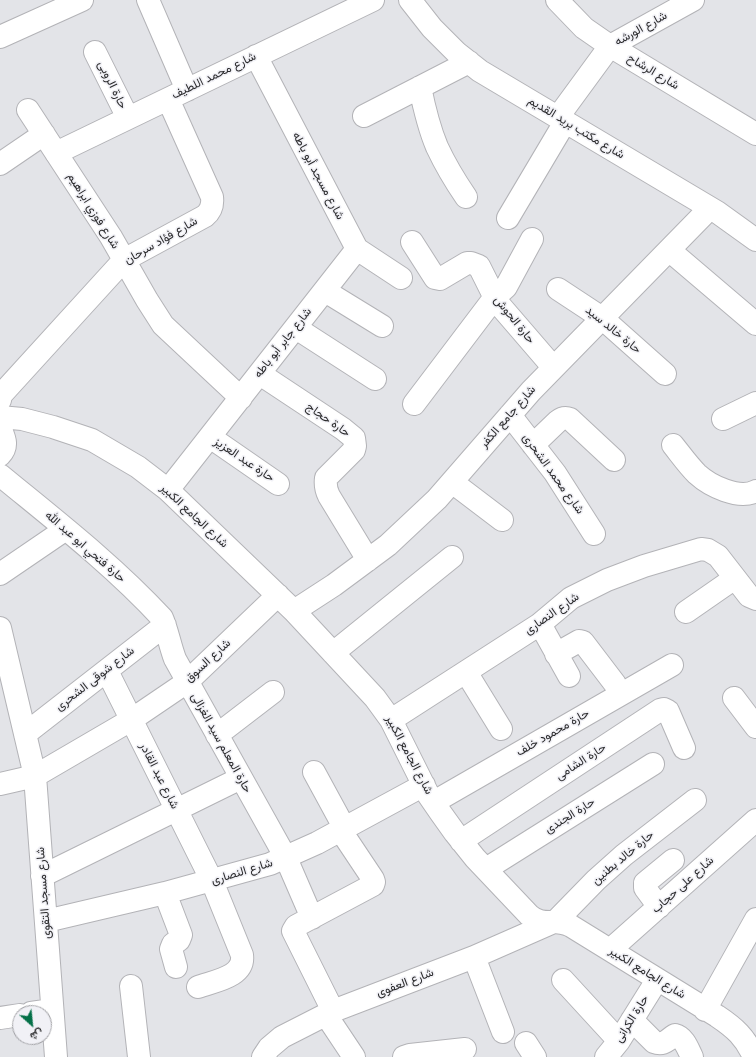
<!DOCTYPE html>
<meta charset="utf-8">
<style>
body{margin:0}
#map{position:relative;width:756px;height:1057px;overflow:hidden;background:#e3e4e8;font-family:"DM Sans",Vazirmatn,sans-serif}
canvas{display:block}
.north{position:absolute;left:12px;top:1005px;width:40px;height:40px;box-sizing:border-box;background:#f1f1f6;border:1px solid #a1a1a5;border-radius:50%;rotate:153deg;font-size:11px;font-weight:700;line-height:16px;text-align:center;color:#2a2a2c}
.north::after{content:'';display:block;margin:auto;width:14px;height:18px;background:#047048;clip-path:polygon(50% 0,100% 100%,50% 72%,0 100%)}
</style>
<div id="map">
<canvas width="756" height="1057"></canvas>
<div class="north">ش</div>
</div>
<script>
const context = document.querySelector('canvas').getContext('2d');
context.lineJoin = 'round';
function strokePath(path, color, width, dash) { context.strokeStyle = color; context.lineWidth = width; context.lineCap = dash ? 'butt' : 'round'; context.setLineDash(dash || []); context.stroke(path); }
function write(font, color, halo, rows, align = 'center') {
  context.font = font + ' "DM Sans",Vazirmatn,sans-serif'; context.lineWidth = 3; context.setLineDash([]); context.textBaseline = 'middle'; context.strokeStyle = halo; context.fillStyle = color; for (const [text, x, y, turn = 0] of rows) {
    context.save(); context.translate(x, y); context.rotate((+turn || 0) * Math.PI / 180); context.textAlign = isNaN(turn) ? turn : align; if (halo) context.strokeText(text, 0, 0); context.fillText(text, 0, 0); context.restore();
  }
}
const minor = new Path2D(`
 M148 0 187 90
 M410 0 432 28 457 53 480 71 717 212 756 240
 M557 0 584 28 610 46 756 134
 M0 37 82 0
 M95 52 128 118
 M256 56 357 249 401 278
 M420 87C424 107 429 128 437 147 445 164 455 181 466 197
 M28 110 111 237 147 300 163 325 241 398
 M364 116 469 62
 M558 117 610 46 693 0
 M56 153 373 0
 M0 164 44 134
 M508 218 565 122
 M412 242 435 278 440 279 467 263H471L479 266 497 302 553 367
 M669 250 756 324
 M558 289 602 318 665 374
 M325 291 382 326
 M296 328 375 379
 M260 374 343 429 354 438 355 446 354 450 326 478C325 485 326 490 329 496L368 560
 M0 400 1 395 124 260 205 216C211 211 213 205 212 197L168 99
 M414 404 495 297 506 287 532 239
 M510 415 555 473 594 534
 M0 417 22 419 53 427 92 440 138 467 168 490 294 611 375 698 391 720 429 796 440 812 455 833 475 858 529 915C544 928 554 917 571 926L717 1016C735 1028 745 1037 754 1057
 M723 419 756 403
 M0 427C4 437 9 446 0 455
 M210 437 278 484
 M533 445 558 421C562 418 565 417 570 419L614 460
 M673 445C681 455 688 465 697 474 710 486 739 500 756 491
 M0 475C56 521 113 565 162 618 167 629 170 646 175 659L286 858 312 918
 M452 482 502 520
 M168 490 357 249
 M0 574 66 529
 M294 611 334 585 388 545 437 499 531 391 710 208
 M686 612 735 578
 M540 624 569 676
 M0 628 35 776 56 1057
 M333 653 452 557
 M556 654 579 641 583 642 615 684
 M107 671 212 881 242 955C245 977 214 981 198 987
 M466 672 501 729
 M734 698 756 727
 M391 720 540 624 571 598 607 580 644 566 701 549 708 550 718 556 749 596 756 599
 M25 734 165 625
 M217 735 273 692
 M314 772 345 829
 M0 784 35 776 131 720 187 682 278 595
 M434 802 672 665
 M461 841 660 710 664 709 668 711 684 748
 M486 869 653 764
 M42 876 241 778
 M165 893 181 935 179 940 173 944 171 949 176 967
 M659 907 645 888V883L673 860
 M46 921 165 893 270 864 317 843 424 785
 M610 950 756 820
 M474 957 503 1032
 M563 980 619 1041
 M131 986 139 1057
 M705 1010 756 919
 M333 1011 293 931 296 926 373 885 374 882 373 879 341 831
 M31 1013 52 1010
 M326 1015 354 1057
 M0 1018 20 1015
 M632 1020 654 1042C664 1046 667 1040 675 1035 684 1037 688 1049 692 1057
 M526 1043 535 1057
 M263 1057 269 1048 282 1037 333 1011 474 957 556 921 596 880 624 855 695 800
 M404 1057 410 1055 465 1049
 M606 1057 619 1041 657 980`);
const streetNames = [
 ["شارع الورشه",641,29,-29],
 ["شارع الرشاح",653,72,31],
 ["شارع محمد اللطيف",214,76,-26],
 ["حارة الروبى",112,85,64],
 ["شارع مكتب بريد القديم",576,128,31],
 ["شارع مسجد أبو باطه",318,176,62],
 ["شارع فوزي ابراهيم",93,211,58],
 ["شارع فؤاد سرحان",161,241,-30],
 ["حارة الحوش",514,320,51],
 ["حارة خالد سيد",613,330,39],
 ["شارع جابر أبو باطه",283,343,-52],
 ["شارع جامع الكفر",508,417,-49],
 ["حارة حجاج",328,420,35],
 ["حارة عبد العزيز",244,460,34],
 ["شارع محمد الشحرى",553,474,54],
 ["شارع الجامع الكبير",194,516,43],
 ["حارة فتحي ابو عبد الله",85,547,41],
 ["شارع النصارى",552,614,-35],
 ["شارع السوق",208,661,-43],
 ["شارع شوقى الشحرى",95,679,-38],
 ["حارة محمود خلف",553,733,-30],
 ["حارة المعلم سيد الغزالى",221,743,61],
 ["شارع الجامع الكبير",409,755,62],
 ["حارة الشامى",581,762,-33],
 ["شارع عبد القادر",159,776,63],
 ["حارة الجندى",570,816,-32],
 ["حارة خالد بطنين",623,858,-40],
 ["شارع النصارى",242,872,-17],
 ["شارع على حجاب",683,885,-42],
 ["شارع مسجد التقوى",44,893,-94],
 ["شارع الجامع الكبير",647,973,32],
 ["شارع العفوى",405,983,-21],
 ["حارة الكرانى",632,1019,-58]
];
strokePath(minor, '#b3b3b7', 24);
strokePath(minor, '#fff', 22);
write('12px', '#2a2a2c', '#f1f1f6', streetNames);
</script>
